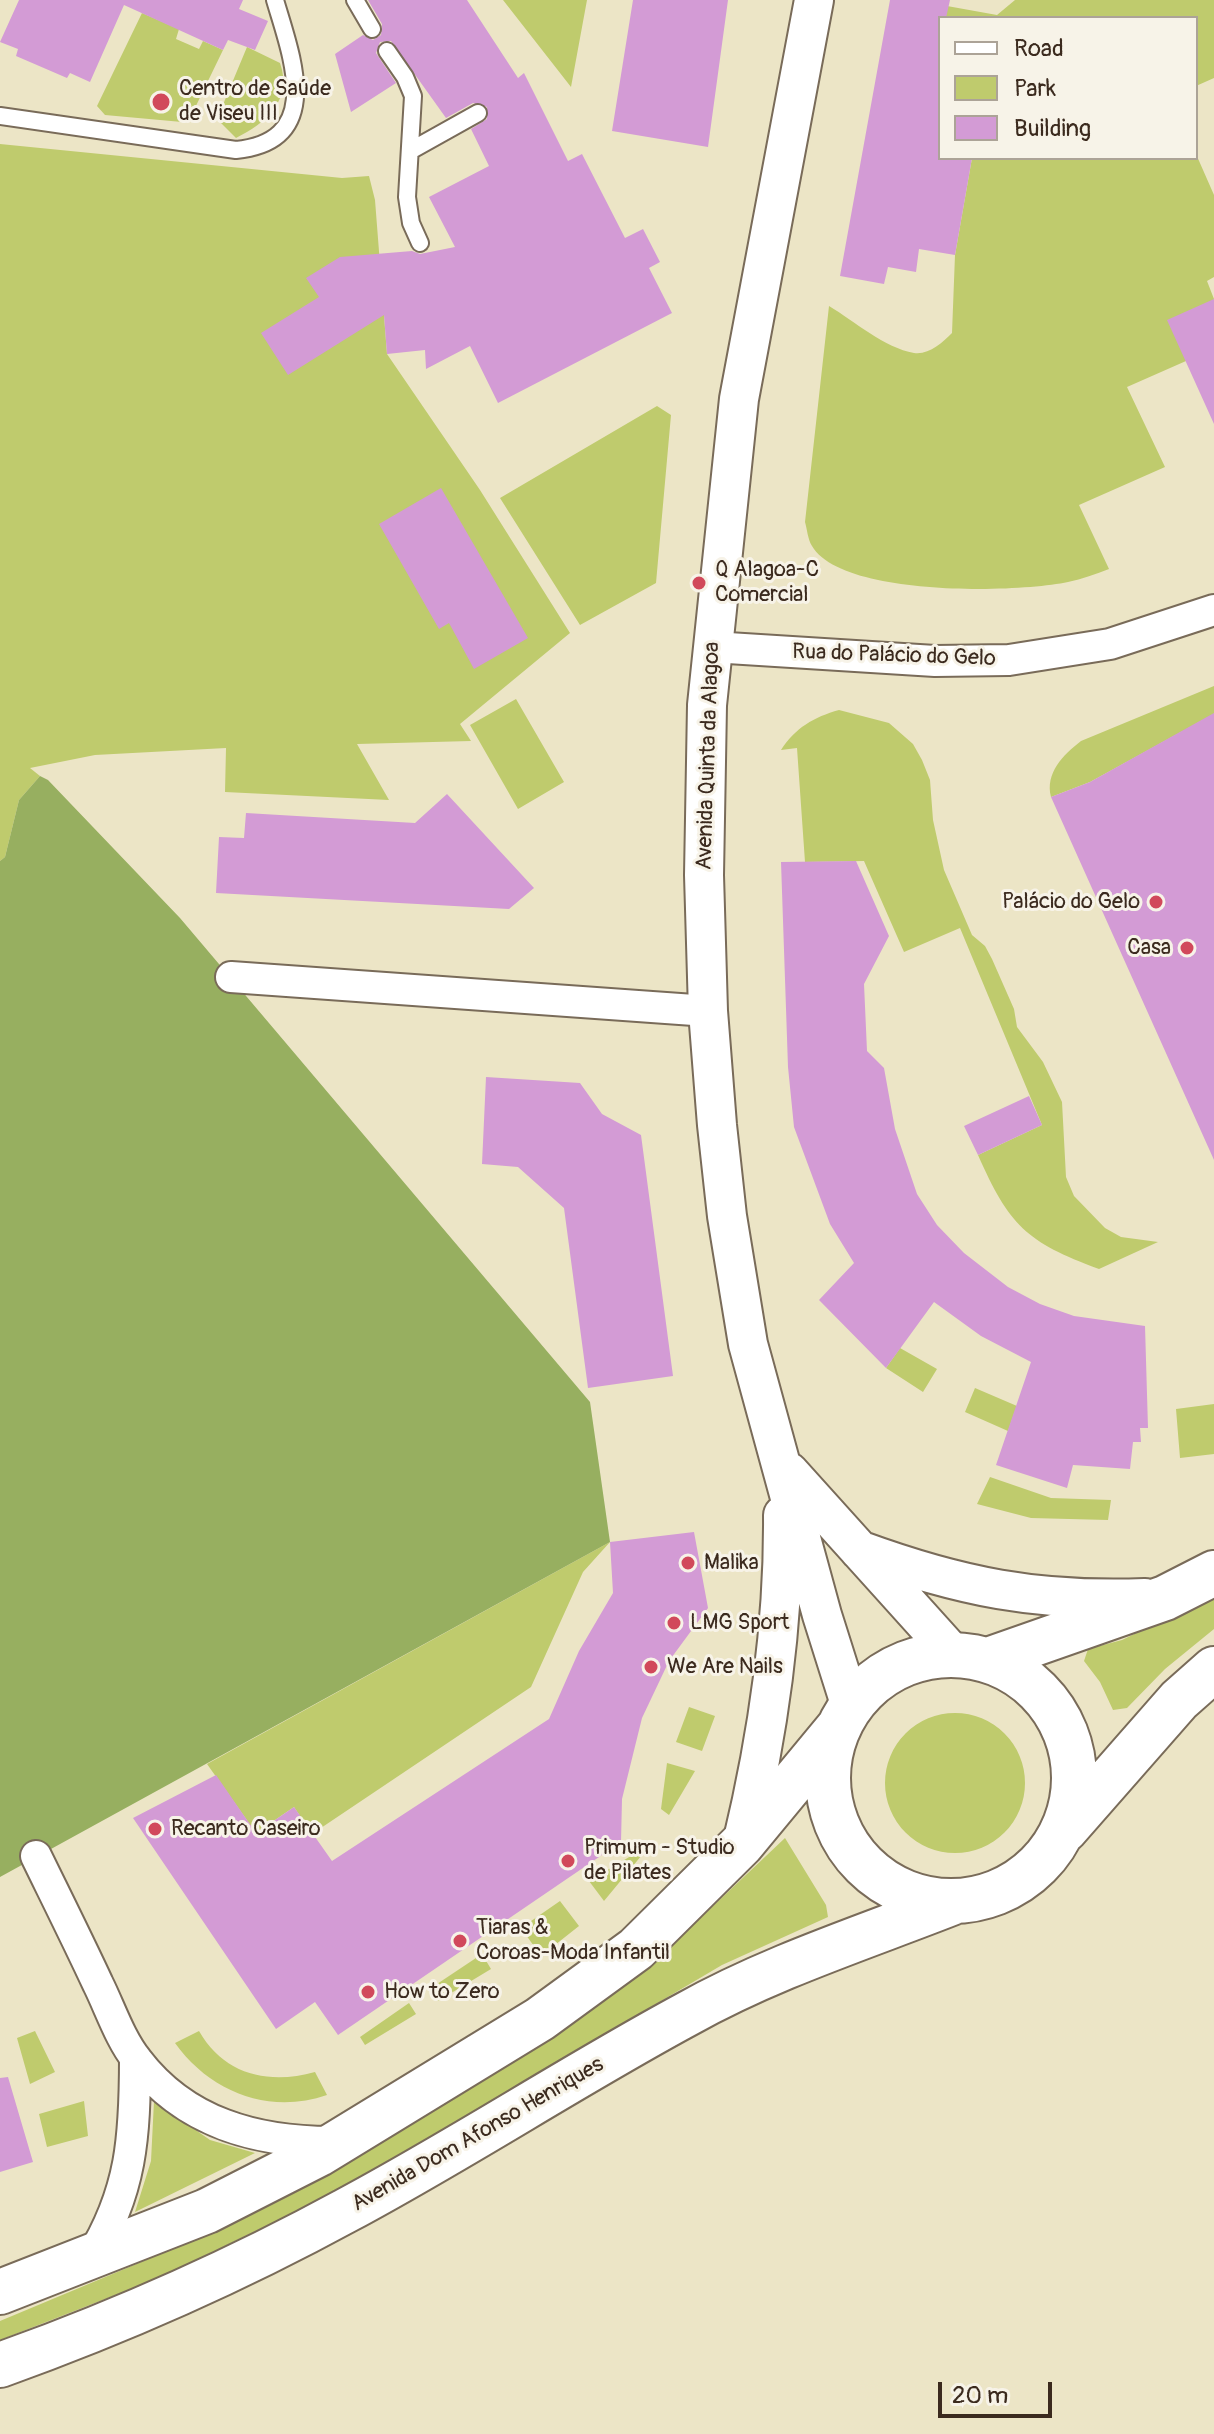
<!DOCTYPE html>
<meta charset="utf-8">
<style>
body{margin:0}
#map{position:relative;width:1214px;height:2434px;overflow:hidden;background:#ece5c6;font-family:Pangolin,sans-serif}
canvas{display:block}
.legend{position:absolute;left:938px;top:16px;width:260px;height:144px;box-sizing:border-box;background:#f7f3e8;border:2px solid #aca397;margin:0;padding:10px 14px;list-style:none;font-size:24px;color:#3b2a1e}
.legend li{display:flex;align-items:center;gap:16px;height:40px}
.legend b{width:40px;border:2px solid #aca397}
.scale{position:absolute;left:938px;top:2382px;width:114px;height:36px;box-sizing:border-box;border:4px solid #3b2a1e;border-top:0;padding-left:10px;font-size:24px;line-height:28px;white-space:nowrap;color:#3b2a1e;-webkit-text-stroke:6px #f7f3e8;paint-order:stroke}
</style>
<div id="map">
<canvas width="1214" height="2434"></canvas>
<ul class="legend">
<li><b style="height:10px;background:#fff"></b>Road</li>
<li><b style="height:22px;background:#bfcb6d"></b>Park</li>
<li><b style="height:22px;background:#d39bd5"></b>Building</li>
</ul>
<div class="scale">20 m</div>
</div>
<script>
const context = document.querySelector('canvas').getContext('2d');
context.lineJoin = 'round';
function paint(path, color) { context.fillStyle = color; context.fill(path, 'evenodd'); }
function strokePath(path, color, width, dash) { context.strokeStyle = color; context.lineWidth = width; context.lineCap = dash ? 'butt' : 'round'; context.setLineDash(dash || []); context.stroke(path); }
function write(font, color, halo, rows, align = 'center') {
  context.font = font + ' Pangolin,sans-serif'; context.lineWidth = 6; context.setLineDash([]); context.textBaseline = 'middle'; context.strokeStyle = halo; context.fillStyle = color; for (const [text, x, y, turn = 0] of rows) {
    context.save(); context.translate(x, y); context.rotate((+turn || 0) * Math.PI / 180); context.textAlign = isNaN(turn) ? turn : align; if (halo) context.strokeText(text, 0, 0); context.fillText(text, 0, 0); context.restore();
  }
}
const green = new Path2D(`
 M503 0H587L571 87Z
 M1015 0H1214V78L1196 86V18H945L947 6 997 15Z
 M142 13 179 29 176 39 199 49 203 41 223 50 193 112 182 122 105 115 97 106Z
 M247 47 280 63C293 100 266 123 236 138L217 119Z
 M0 144 342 178 369 176 375 200 387 354 480 490 570 633 460 724 471 741 357 744 389 800 225 792 226 748 95 755 30 768 40 776 19 800 5 857 0 861Z
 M1196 154 1214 195V277L1207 281 1214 299 1186 361 1127 387 1165 467 1079 505 1109 569C1096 574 1082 579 1068 582 1016 593 842 597 812 546 808 540 807 529 805 522L829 306C854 321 885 348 914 353 929 355 942 343 952 333L955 255 972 158H1196Z
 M657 406 671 415 656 583 580 625 500 498Z
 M1214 686V714L1090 782 1051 797C1045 773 1063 755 1081 741Z
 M516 699 564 782 518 809 470 725Z
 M839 710 889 723 913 744 922 760 930 780 933 820 944 870 972 935 985 946 992 959 1014 1009 1017 1027 1043 1062 1062 1102 1066 1177 1074 1196 1105 1228 1121 1237 1158 1242 1099 1269C1026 1242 1009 1225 978 1155L1042 1125 960 928 904 952 864 861 805 862 797 748 781 750C795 728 814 717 839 710Z
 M900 1348 937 1369 923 1392 886 1368Z
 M975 1388 1017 1406 1008 1431 965 1412Z
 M1214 1404V1454L1180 1458 1176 1409Z
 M990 1477 1051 1498 1111 1500 1108 1520 1031 1518 977 1504Z
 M610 1542 583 1572 531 1687 312 1834 294 1807 256 1833 207 1764Z
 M1214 1595V1629L1165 1669 1127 1708 1113 1710 1100 1682 1084 1661 1088 1649 1122 1640Z
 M689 1707 715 1716 702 1751 676 1742Z
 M885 1783a70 70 0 1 1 140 0a70 70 0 1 1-140 0Z
 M667 1763 695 1771 669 1815 661 1809Z
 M785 1838 826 1905 828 1917 722 1965 342 2189 159 2278 0 2340V2321L146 2260 329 2170 628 1980 692 1926Z
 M651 1844 604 1901 589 1881Z
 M560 1901 579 1926 541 1956 521 1928Z
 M482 1954 491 1969 438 2001 431 1988Z
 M409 2003 416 2014 365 2045 360 2037Z
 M35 2031 55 2072 30 2084 17 2038Z
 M199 2031C224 2075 269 2085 315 2072L327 2095C269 2115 210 2092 175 2043Z
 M84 2101 88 2136 47 2147 39 2114Z
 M154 2101 210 2140 255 2153 135 2212 151 2161Z`);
const forest = new Path2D(`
 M40 776 48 780 180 918 590 1402 610 1542 0 1877V861L5 857 19 800Z`);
const building = new Path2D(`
 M19 0H243L239 9 268 21 255 50 228 40 223 50 124 5 90 82 70 73 67 78 16 56 18 49 0 42Z
 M368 0H467L518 78 524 73 568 161 582 154 625 238 643 229 660 262 649 268 672 313 498 403 470 346 426 369 425 350 387 354 384 315 288 375 261 333 319 297 306 278 340 257 412 251 420 254 455 247 429 197 489 166 471 129 487 119V107L473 103 446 118 391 41 380 42 376 53 396 83 351 112 335 54 363 35 373 40 381 35 382 24Z
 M633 0H728L708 147 612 131Z
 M890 0H950L946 18H940V158H972L955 255 919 249 916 272 888 267 884 284 840 276Z
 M1214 299V424L1167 320Z
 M441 488 528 638 474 669 449 623 439 629 379 524Z
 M1214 713V1160L1051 797 1090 782Z
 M447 794 534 888 509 909 216 893 219 837 244 838 246 813 415 823Z
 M856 861 889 936 864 984 867 1051 884 1068 895 1129 917 1194 937 1225 964 1253 1008 1287 1040 1304 1074 1316 1145 1326 1148 1428H1140L1141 1442H1133L1130 1469 1073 1465 1067 1488 996 1465 1031 1362 981 1336 934 1302 886 1368 819 1300 854 1263 830 1224 794 1127 788 1067 781 862Z
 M486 1077 580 1083 602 1114 641 1135 673 1376 588 1388 564 1208 518 1167 482 1164Z
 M1029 1096 1042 1125 978 1155 964 1126Z
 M694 1532 708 1608 669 1661 642 1718 622 1799 621 1842 338 2035 315 2002 276 2029 133 1818 216 1775 256 1833 294 1807 332 1861 549 1719 579 1651 613 1593 610 1542Z
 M8 2077 33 2162 0 2172V2078Z`);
const service = new Path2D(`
 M355 0 372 29
 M387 51 405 77 413 96 407 197 411 223 420 243
 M0 116 236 150C326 141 291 55 275 0
 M410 151 478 113`);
const minor = new Path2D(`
 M712 647 935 661 1009 660 1110 644 1214 610
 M231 977 708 1011
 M36 1856C57 1899 78 1941 98 1984 110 2008 120 2039 137 2060 185 2123 256 2142 332 2142
 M90 2259C132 2192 135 2136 135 2058`);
const tertiary = new Path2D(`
 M814 0 739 399 707 705 704 875 708 1011 717 1125 727 1216 748 1344 822 1615 851 1707
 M789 1472 953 1654
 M859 1550C960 1587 1037 1602 1145 1598
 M742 1844C768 1736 784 1627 783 1515`);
const primary = new Path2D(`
 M828 1778a123 123 0 1 1 246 0a123 123 0 1 1-246 0Z
 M988 1660 1165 1598 1214 1573
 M1065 1830 1179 1700 1214 1669
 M0 2292 207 2211 319 2154 540 2019 636 1949 742 1844 838 1728
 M0 2365C120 2322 235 2271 347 2210 463 2148 572 2076 687 2014 771 1967 865 1937 954 1902`);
const markers = [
 [161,102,10,"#d1495b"],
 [699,583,8,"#d1495b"],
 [1156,902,8,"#d1495b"],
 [1187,948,8,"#d1495b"],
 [688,1563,8,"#d1495b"],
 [674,1623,8,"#d1495b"],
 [651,1667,8,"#d1495b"],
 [155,1829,8,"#d1495b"],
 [568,1861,8,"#d1495b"],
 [460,1941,8,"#d1495b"],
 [368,1992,8,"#d1495b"]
];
const poiNames = [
 ["Centro de Saúde",179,89],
 ["de Viseu III",179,114],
 ["Q Alagoa-C",715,570],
 ["Comercial",715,595],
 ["Palácio do Gelo",1140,902,"right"],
 ["Casa",1171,948,"right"],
 ["Malika",704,1563],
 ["LMG Sport",690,1623],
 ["We Are Nails",667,1667],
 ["Recanto Caseiro",171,1829],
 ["Primum - Studio",584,1848],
 ["de Pilates",584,1873],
 ["Tiaras &",476,1928],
 ["Coroas-Moda Infantil",476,1953],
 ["How to Zero",384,1992]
];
const streetNames = [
 ["Rua do Palácio do Gelo",894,656,2],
 ["Avenida Quinta da Alagoa",709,756,-88],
 ["Avenida Dom Afonso Henriques",478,2135,-30]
];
paint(green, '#bfcb6d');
paint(forest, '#97af60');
paint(building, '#d39bd5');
strokePath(service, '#796b59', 20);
strokePath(minor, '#796b59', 34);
strokePath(tertiary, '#796b59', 42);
strokePath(primary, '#796b59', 48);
strokePath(service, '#fff', 16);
strokePath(minor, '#fff', 30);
strokePath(tertiary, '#fff', 38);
strokePath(primary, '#fff', 44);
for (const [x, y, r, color] of markers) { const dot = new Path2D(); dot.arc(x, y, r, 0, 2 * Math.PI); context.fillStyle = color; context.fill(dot); strokePath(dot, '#f7f3e8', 3); }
write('22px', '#3b2a1e', '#f7f3e8', poiNames, 'left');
write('22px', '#3b2a1e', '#f7f3e8', streetNames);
</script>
